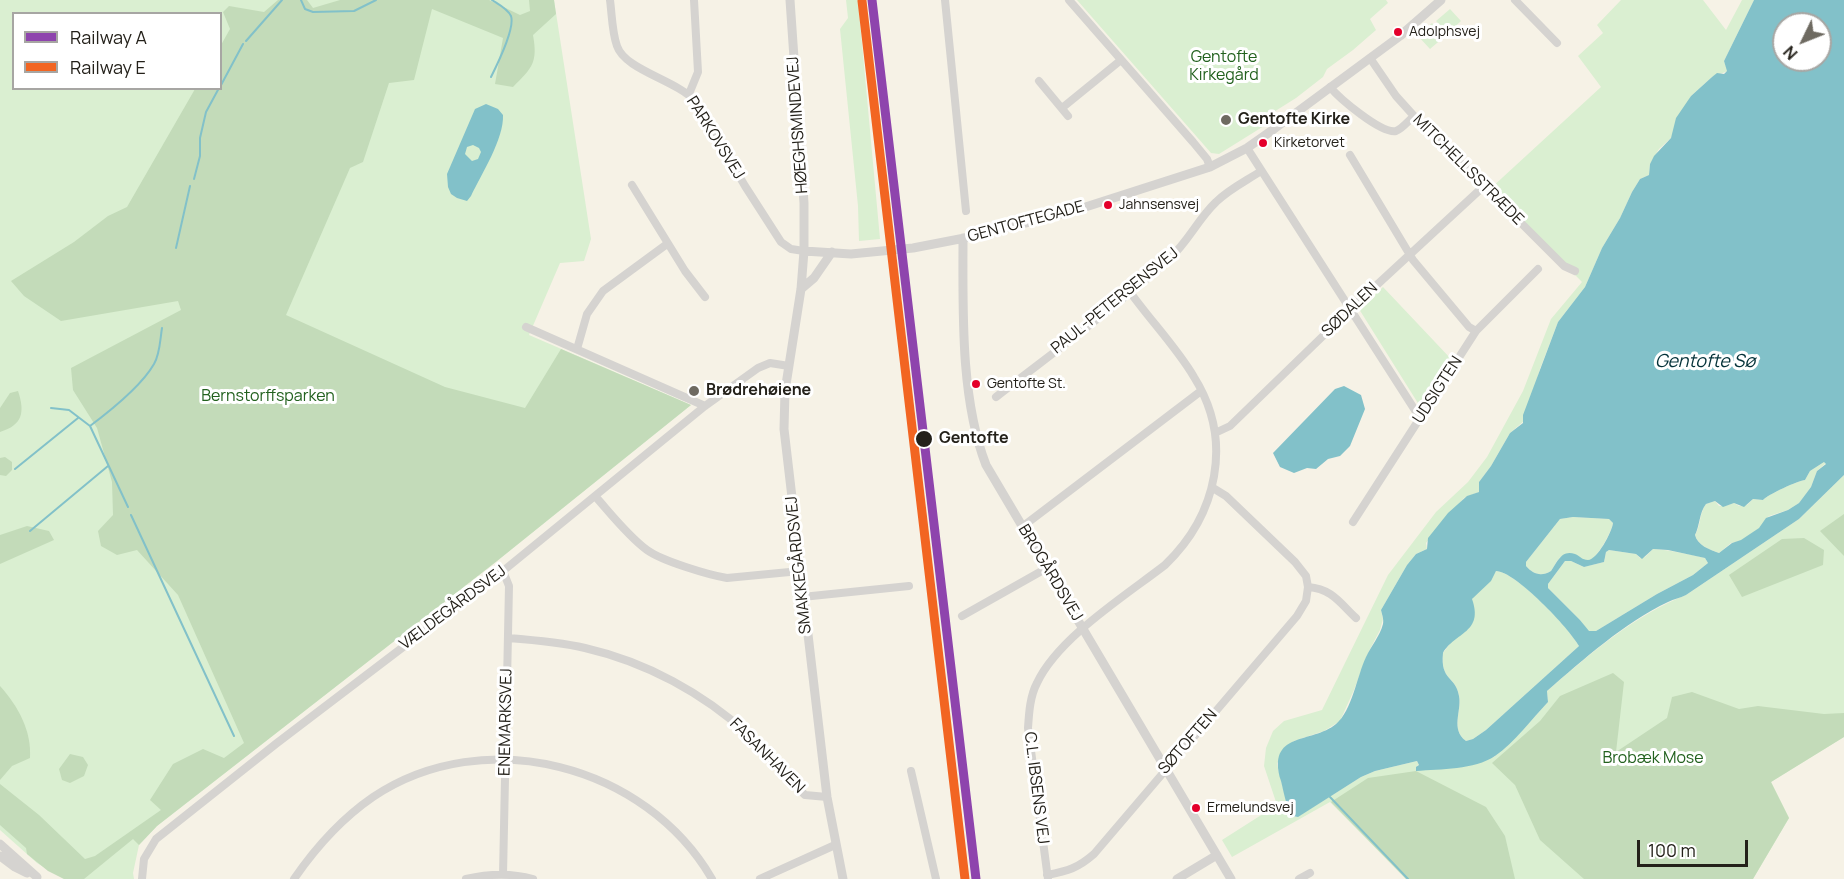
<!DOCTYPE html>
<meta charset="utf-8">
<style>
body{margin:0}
#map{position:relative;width:1844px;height:879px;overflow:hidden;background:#f6f2e6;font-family:Manrope,sans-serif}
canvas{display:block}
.legend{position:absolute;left:12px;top:12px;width:210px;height:78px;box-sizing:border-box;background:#fff;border:2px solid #a7a6a3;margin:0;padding:8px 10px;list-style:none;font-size:18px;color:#24211a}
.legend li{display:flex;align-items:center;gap:12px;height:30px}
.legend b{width:30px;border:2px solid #a7a6a3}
.north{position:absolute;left:1772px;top:12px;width:60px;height:60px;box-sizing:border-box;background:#fff;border:2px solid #a7a6a3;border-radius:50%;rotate:227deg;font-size:16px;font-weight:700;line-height:24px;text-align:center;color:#24211a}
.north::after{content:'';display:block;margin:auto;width:21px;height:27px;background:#6e6a61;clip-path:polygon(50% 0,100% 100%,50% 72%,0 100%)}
.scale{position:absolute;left:1637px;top:840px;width:111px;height:27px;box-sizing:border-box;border:3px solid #24211a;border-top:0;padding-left:8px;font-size:18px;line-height:21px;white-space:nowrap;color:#24211a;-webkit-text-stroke:4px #fff;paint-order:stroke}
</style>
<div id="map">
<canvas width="1844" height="879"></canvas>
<ul class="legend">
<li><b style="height:8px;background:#8e44ad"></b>Railway A</li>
<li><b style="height:8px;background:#f26522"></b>Railway E</li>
</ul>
<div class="north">N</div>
<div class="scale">100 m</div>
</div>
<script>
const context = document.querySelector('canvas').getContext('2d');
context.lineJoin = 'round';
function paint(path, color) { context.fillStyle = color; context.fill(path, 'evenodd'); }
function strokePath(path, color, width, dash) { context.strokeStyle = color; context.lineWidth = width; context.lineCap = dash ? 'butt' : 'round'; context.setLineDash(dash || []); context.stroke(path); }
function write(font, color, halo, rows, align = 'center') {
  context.font = font + ' Manrope,sans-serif'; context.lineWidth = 6; context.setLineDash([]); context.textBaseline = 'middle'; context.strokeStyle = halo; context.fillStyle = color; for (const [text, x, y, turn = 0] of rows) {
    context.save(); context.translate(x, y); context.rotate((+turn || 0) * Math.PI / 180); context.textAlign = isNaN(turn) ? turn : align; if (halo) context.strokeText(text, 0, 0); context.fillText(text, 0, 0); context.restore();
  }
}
const green = new Path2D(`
 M0 0H554L591 239 584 261 560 263 529 335 691 405 497 561 157 826 139 845 133 873 134 879H64L37 863 0 830ZM14 14H220V88H14Z
 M846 0H858L880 239 859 241 858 206 840 29 848 18Z
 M1077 0H1386L1388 3 1370 19 1376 30 1353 50 1327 69 1323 77 1296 98 1269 115 1272 121 1219 154 1211 153Z
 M1621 0H1703L1726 30 1742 0H1754L1724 61 1728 71 1712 77 1691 96 1671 138 1659 149 1650 164 1649 175 1640 179 1632 192 1620 218 1602 248 1585 287 1558 322 1540 369 1524 421 1510 433 1491 466 1479 482V492L1464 498 1426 543 1427 549 1416 554 1407 565 1381 610 1383 619 1380 630 1367 655 1354 690 1340 721 1324 731 1294 741 1283 750 1277 764 1287 804 1294 817H1297L1361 777 1375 771 1417 761 1419 765 1416 766 1494 757 1521 732 1548 702 1547 691C1589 655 1634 615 1686 595L1799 519 1844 475V737L1771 782 1789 818 1753 879H1406L1330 802 1232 857 1222 840 1277 805 1264 766 1266 748 1273 731 1284 721 1322 710 1388 575 1436 512 1468 482 1487 457 1523 391 1551 319 1582 282 1490 189 1601 87 1578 56 1603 33 1597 25Z
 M1450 9 1461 21 1448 33 1436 21Z
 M1432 23 1444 37 1430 49 1418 36Z
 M1383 287 1452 360 1421 408 1359 309Z
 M1824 462 1826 463 1817 471 1811 487 1799 503 1788 510 1769 516 1761 527 1741 541 1731 543 1719 553C1710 550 1697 545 1695 535 1701 525 1699 514 1706 504L1715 501 1719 506H1725L1734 503 1739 506 1747 505 1753 499 1763 500C1767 495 1799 480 1805 480L1810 471Z
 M1573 517 1609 519 1613 523C1612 531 1598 557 1590 560 1584 562 1578 556 1572 554 1556 556 1559 560 1551 571 1541 577 1533 574 1526 566V562L1560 519Z
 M1653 549C1670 550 1688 554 1705 558L1708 563 1693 575 1657 594 1596 631H1588L1580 620 1548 588V584L1565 561H1571L1584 567 1604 562 1606 552 1609 550 1636 554 1640 558 1645 557Z
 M1496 571C1515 571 1570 628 1579 646L1486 730 1473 739 1466 741C1450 729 1462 711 1459 696 1456 676 1440 681 1443 653L1451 642 1473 597 1490 581Z`);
const forest = new Path2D(`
 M278 0H307L313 8 340 0H489L520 15 530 11 529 0H554L556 14 533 35C538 63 532 68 513 87L495 84 503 38 432 9 414 80 389 83 363 162 350 168 286 315 445 387 525 408 561 349 691 405 497 561 157 826 139 845 133 839 84 879H64L48 871 27 854 26 848 0 825V784L39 815 85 859 95 856 161 810 150 800 173 764 203 749 224 758 244 743 178 595 137 550 117 555 101 546 98 531 113 515 112 482 97 428 73 390 71 368 181 310 178 301 61 321 24 296 11 281 74 242 108 216 127 207 195 89 220 88 221 45 230 29 223 12 229 6 264 12Z
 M18 391C25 412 23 425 0 432V408L10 393Z
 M5 457 12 462V470L6 476 0 475V458Z
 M1844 514V556L1820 531Z
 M27 526 49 531 54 540 0 564V535Z
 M1804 538 1824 550 1823 565 1742 597 1729 575 1782 539Z
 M1613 673 1624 682 1616 752 1667 718 1672 697 1692 692 1739 709 1758 706 1824 714 1844 713V737L1771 782 1789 818 1753 879H1584L1540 840 1515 785 1492 763 1540 721 1560 696Z
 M0 686C18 706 32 731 30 758L12 766 0 780Z
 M70 754 83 757 88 765 84 776 70 783 62 780 59 769Z
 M1416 771 1486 807 1505 836 1515 879H1406L1331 802 1368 778Z`);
const water = new Path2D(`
 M1754 0H1844V475L1799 519 1686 595C1680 598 1674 599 1668 602 1624 623 1584 659 1547 691L1548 702C1531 720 1515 742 1495 756 1474 770 1441 769 1416 771V767L1419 765 1417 761 1375 771 1361 777 1298 817 1292 816C1286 806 1284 793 1281 781 1266 731 1312 744 1336 724 1352 711 1357 676 1366 657 1371 646 1380 636 1383 624 1384 619 1382 615 1381 610L1407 565 1416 554 1427 549 1428 538 1448 513 1467 496 1479 492V482L1491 466 1510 433 1523 423V415L1558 322 1585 287 1602 248 1620 218 1632 192 1640 179 1649 175 1650 164 1654 156 1671 138 1676 118 1691 96 1712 77 1717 73 1724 74 1727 71 1724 61ZM1784 24H1820V60H1784ZM1824 462 1826 464 1817 471 1811 487 1799 503 1788 510 1766 518 1759 528 1741 540 1732 543 1719 553C1710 550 1697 545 1695 535 1700 525 1699 513 1706 504L1715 501 1723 507 1734 503 1744 507 1753 499 1763 500C1767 495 1799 480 1805 480L1810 471ZM1573 517 1609 519 1613 523C1612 532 1597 560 1588 560 1582 560 1580 556 1575 554 1561 549 1557 563 1551 571 1541 577 1533 574 1526 566V562L1560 519ZM1653 549 1668 550 1705 558 1708 563 1693 575 1657 594 1596 631H1589L1580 620 1548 588V584L1565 561H1571L1584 567 1604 562 1606 552 1609 550 1636 554 1642 559ZM1496 571C1515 571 1570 629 1579 646L1486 730 1473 739 1466 741C1450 729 1462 711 1459 696 1456 676 1440 681 1443 653 1455 632 1484 633 1472 599L1491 581Z
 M486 104 498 109 503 115C504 139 482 173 471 196L467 201 457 198 451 194 448 187 447 174 475 109ZM473 145 479 148 481 152 478 159 472 161 465 154 467 147Z
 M1344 386 1361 395 1365 409 1350 446 1340 456 1328 459 1316 469 1307 468 1294 473 1280 467 1273 453 1335 389Z`);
const stream = new Path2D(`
 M301 0 305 9 313 12 354 11 376 0
 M246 41 282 0
 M491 77C497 65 515 28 511 16 508 9 498 4 492 0
 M220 87 243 44
 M194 179 200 156V138L206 112 219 88
 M176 248 190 186
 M51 408 69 410 90 426 128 507
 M90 426C110 411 142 385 154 364 160 354 160 340 162 328
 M15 469 78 418
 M131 515 234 736
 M30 531 108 466
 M1330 797 1408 879`);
const minor = new Path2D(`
 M610 0C612 15 612 32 617 46 625 70 676 80 695 101L745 186 781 242 791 249 804 251
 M945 0 966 211
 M1069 0 1193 142 1207 159 1210 167
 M1515 0 1557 43
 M1370 58 1396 96 1414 116 1564 266 1575 271
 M1039 81 1068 116
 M1330 87C1339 98 1381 134 1396 131 1402 129 1409 120 1414 116
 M689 94 698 72 694 0
 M1062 108 1121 60
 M1247 148 1420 418
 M1350 155 1413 260 1469 327 1476 331
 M632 185 685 271 705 297
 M526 327 705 406
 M577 349 587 314 603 291 667 244
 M996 397C1054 352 1115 308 1169 259 1188 242 1198 219 1216 202 1229 189 1246 181 1261 171
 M1215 433 1230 426 1354 306 1484 186
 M595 496C611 514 628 536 647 550 662 561 709 575 727 578L800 571
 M1353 522 1476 331 1538 269
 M1022 527 1201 391
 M503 571 509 586 503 875
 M1308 587C1332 589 1339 602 1356 618
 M802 597 909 586
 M962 616 1047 568
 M508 638C534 640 560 642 585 648 646 662 703 693 749 735 769 754 785 776 805 795L827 797
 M911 771 936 879
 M1047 875C1068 871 1078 868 1094 854L1297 616 1306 601 1308 587 1306 576 1295 562 1226 496 1213 488
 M142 879 144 859 156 839 277 743 503 571 705 406 758 368 770 363 789 366
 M294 879C316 847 341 819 373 797 485 722 646 765 712 879
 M466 879C487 874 512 873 533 879
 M760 879 835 845
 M1048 879 1028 728C1029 713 1030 696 1037 683 1058 638 1125 596 1165 565 1217 515 1234 441 1194 377 1177 348 1150 320 1130 292
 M1299 879 1310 873`);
const tertiary = new Path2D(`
 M790 0 804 203V251L801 289 785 391 784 429 827 797 843 879
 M963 238C963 309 960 398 986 465L1231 879
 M804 251 851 254 913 248 975 236 1073 211 1210 167 1247 148 1274 129 1400 36 1441 0
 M801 289 814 278 832 252
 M0 844 37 877
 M0 856 15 867 27 873
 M1177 879 1217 855`);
const rail1 = new Path2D(`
 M872 0 976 879`);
const rail2 = new Path2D(`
 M862 1 965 879`);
const markers = [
 [1398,32,5,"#e4002b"],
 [1226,120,6,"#6e6a61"],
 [1263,143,5,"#e4002b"],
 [1108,205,5,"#e4002b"],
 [976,384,5,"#e4002b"],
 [694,391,6,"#6e6a61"],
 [924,439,9,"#24211a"],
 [1196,808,5,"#e4002b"]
];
const busNames = [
 ["Adolphsvej",1409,32],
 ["Kirketorvet",1274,143],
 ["Jahnsensvej",1119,205],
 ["Gentofte St.",987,384],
 ["Ermelundsvej",1207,808]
];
const parkNames = [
 ["Gentofte",1224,58],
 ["Kirkegård",1224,76],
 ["Bernstorffsparken",268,397],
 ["Brobæk Mose",1653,759]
];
const poiNames = [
 ["Gentofte Kirke",1238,120],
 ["Brødrehøiene",706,391]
];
const streetNames = [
 ["HØEGHSMINDEVEJ",798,125,-94],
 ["PARKOVSVEJ",715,138,58],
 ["MITCHELLSSTRÆDE",1468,170,45],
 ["GENTOFTEGADE",1026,222,-15],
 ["PAUL-PETERSENSVEJ",1115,301,-39],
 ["SØDALEN",1350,310,-44],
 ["UDSIGTEN",1438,390,-57],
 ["SMAKKEGÅRDSVEJ",799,565,-96],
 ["BROGÅRDSVEJ",1050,573,59],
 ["VÆLDEGÅRDSVEJ",453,608,-37],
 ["ENEMARKSVEJ",506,722,-89],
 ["SØTOFTEN",1188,742,-49],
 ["FASANHAVEN",767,756,45],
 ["C.L. IBSENS VEJ",1036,788,83]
];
const stopNames = [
 ["Gentofte",939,439]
];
const waterNames = [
 ["Gentofte Sø",1705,362]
];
paint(green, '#daefd1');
paint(forest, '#c3dbb9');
paint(water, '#82c1c9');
strokePath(stream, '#82c1c9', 2);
strokePath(minor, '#d5d3d0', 8);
strokePath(tertiary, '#d5d3d0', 9);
strokePath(rail1, '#8e44ad', 9);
strokePath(rail2, '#f26522', 9);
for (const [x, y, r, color] of markers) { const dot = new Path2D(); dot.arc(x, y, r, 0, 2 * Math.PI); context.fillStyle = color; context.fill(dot); strokePath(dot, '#fff', 2); }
write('14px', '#24211a', '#fff', busNames, 'left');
write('16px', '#22611e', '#fff', parkNames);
write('bold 16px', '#24211a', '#fff', poiNames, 'left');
write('16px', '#24211a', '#fff', streetNames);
write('bold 16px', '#24211a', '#fff', stopNames, 'left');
write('italic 18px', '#033138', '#fff', waterNames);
</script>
